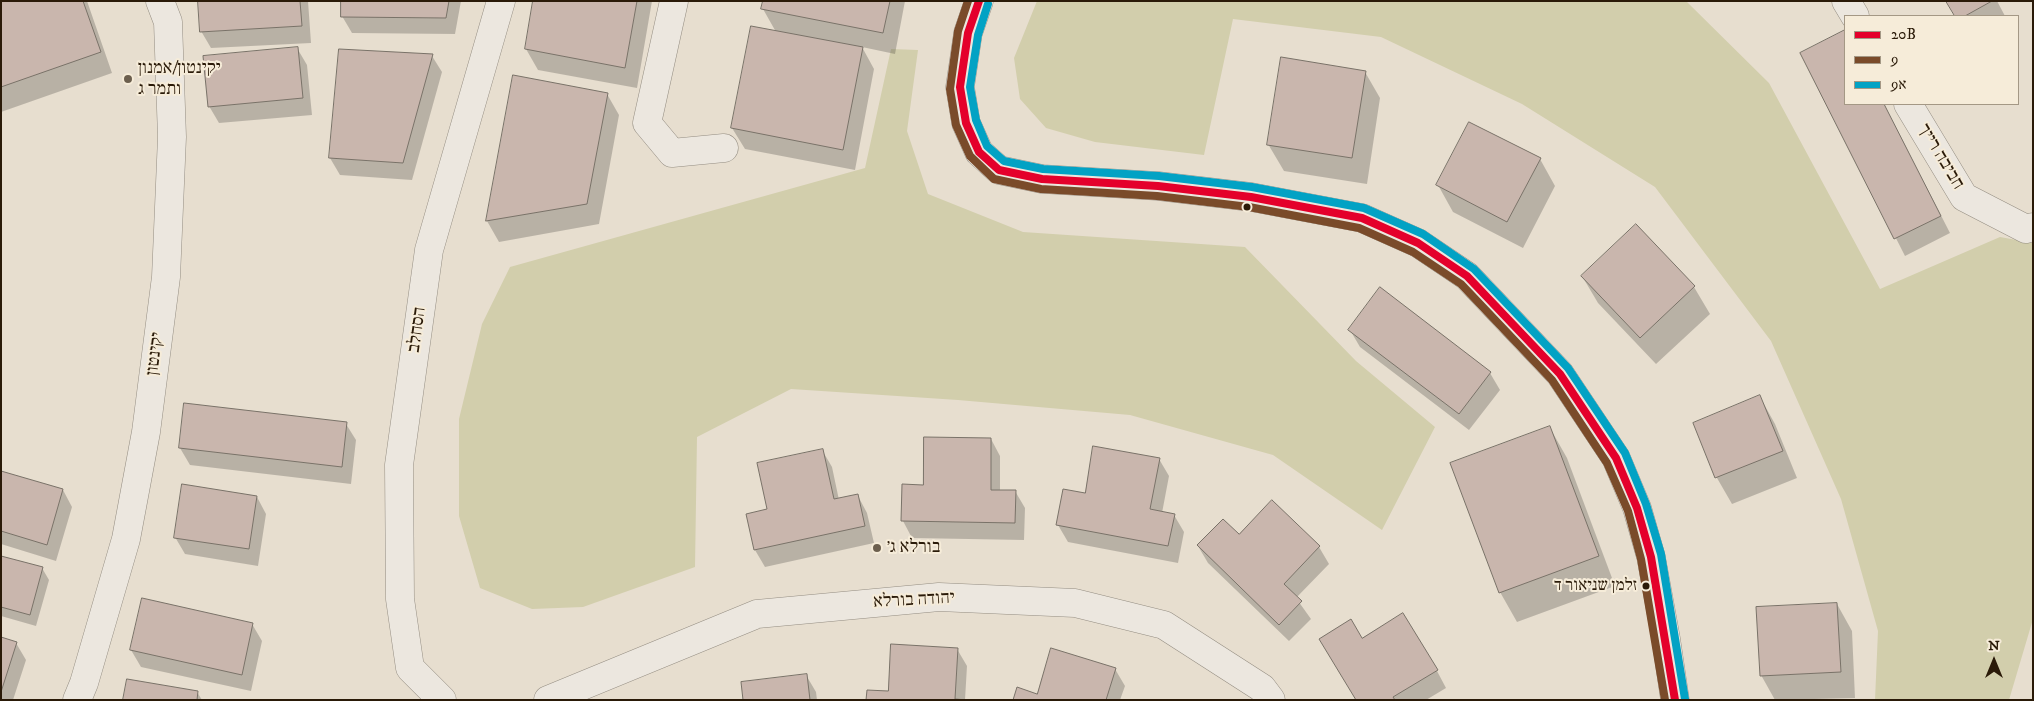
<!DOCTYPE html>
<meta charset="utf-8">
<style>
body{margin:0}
#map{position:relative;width:2034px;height:701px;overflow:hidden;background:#e7decf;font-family:"IM FELL DW Pica","Frank Ruhl Libre",serif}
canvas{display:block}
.frame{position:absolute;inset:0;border:2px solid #2a1a08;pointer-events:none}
.legend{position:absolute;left:1844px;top:15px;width:175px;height:90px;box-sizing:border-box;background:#f6ecd9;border:1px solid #a49885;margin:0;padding:6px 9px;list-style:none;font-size:15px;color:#2a1a08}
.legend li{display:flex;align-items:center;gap:10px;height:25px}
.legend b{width:25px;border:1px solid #a49885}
.north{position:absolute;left:1969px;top:636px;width:50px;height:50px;-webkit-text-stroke:4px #f6ecd9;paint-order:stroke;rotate:0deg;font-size:14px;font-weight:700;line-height:20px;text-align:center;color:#2a1a08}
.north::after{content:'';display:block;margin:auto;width:18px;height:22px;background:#2a1a08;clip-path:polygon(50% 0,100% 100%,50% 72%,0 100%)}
</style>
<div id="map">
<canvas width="2034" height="701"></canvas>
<div class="frame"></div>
<ul class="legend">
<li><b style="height:6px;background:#e4002b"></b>20B</li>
<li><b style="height:6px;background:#7a4b2a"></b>9</li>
<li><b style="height:6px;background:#02a2c4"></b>9א</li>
</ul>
<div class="north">N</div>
</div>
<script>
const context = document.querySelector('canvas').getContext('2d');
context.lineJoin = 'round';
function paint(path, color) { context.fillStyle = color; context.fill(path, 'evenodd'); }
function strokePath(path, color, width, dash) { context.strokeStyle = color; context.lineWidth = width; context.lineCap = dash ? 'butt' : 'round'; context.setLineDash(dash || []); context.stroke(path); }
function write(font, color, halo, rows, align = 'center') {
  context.font = font + ' "IM FELL DW Pica","Frank Ruhl Libre",serif'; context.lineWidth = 4; context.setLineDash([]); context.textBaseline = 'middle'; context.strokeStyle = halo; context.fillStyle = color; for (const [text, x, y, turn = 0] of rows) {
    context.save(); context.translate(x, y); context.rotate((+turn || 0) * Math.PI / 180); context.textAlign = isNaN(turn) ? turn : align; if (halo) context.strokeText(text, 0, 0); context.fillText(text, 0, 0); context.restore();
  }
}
const green = new Path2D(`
 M1037 1H1686L1769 83 1880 289 2000 237 2033 243V619L2009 700H1875L1878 631 1841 499 1771 341 1655 187 1522 104 1381 37 1233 19 1204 155 1095 142 1046 128 1020 99 1014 58Z
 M891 49 918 50 907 131 928 194 1023 232 1245 247 1356 361 1435 427 1382 530 1273 455 1130 415 958 400 791 389 697 437 695 567 583 607 532 609 480 588 459 516V419L482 324 510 267 865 168Z`);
const shadow = new Path2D(`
 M1 1H87L112 73 1 112Z
 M199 1H308L311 43 211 48 201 31Z
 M342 1H461L455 34 352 33 342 16Z
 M535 1H652L637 88 538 70 526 49Z
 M764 1H905L895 54 862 47 874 69 855 170 745 149 732 128 776 32 763 9Z
 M1948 1H1997L2005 16H1956Z
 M1845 31V104H1884L1950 233 1905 256 1802 53Z
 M297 48 307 65 312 115 219 123 209 106Z
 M432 56 442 72 412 180 340 175 330 158Z
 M1365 72 1380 98 1367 184 1284 171 1268 144Z
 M514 76 607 94 619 115 599 224 499 242 487 221Z
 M1540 159 1555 186 1523 248 1453 212 1438 185Z
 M1636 225 1694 287 1710 314 1656 364 1598 303 1582 276Z
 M1350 330 1490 373 1500 390 1469 430 1360 347Z
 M1760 397 1775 424 1797 478 1732 504 1717 478 1695 424Z
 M346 424 356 440 351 484 190 465 180 448Z
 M1550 428 1567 458 1615 586 1517 622 1500 592Z
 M991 439 1000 456V491H1015L1025 508 1024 540 912 538 903 521V485L925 486Z
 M822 450 832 467 839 500 858 496 867 513 874 543 765 567 755 550 747 515 769 510Z
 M1159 459 1169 476 1162 513 1174 515 1184 532 1178 563 1068 542 1058 525 1086 494Z
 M1 472 63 490 72 507 56 561 1 544Z
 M257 497 266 514 258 566 185 554 175 537Z
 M1272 502 1319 547 1329 564 1296 598 1311 619 1289 641 1208 563 1198 546 1239 535Z
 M1 557 42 568 49 580 36 626 1 616Z
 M1837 604 1852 631 1855 698 1775 700 1761 675Z
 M252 624 262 641 251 691 141 667 131 650Z
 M1 638 16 643 26 660 13 700H1Z
 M1362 639 1437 671 1446 688 1426 700H1357Z
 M957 649 967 666 965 700H867L889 693Z
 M1115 669 1125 686 1120 700H1014L1038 695Z
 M806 675 816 692 817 700H744Z
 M197 692 202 700H124Z`);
const building = new Path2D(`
 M1 1H83L101 52 1 87Z
 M198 1H300L302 26 200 32Z
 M341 1H449L446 18 341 17Z
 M533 1H637L625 68 525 49Z
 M763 1H890L883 33 761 9Z
 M1946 1H1992L1965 16H1955Z
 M751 26 863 47 843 150 731 128Z
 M1845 30V104H1884L1941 216 1894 239 1800 53Z
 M298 47 303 98 208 107 203 56Z
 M339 49 433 54 403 163 329 158Z
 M1281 57 1366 71 1352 158 1267 145Z
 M513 75 608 93 587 204 486 221Z
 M1469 122 1541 158 1507 222 1436 185Z
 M1636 224 1695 286 1640 338 1581 276Z
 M1380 287 1491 372 1459 414 1348 330Z
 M1760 395 1783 451 1715 478 1693 423Z
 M184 403 347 422 342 467 179 448Z
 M1550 426 1599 556 1499 593 1450 463Z
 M924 437 991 438V490H1016L1015 523 901 521 902 484 923 485Z
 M1093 446 1160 458 1150 509 1175 514 1168 546 1056 525 1063 489 1085 493Z
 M823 449 834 499 858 494 865 526 754 550 746 514 767 509 757 463Z
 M1 471 63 489 47 545 1 531Z
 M182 484 257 496 249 549 174 538Z
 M1272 500 1320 546 1284 584 1302 601 1279 625 1197 545 1223 519 1239 534Z
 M1 556 43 567 30 615 1 607Z
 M142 598 253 623 242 675 130 650Z
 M1837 603 1841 672 1760 676 1756 607Z
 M1403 613 1438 670 1393 697 1395 700H1356L1319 639 1351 619 1362 638Z
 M1 637 17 642 1 692Z
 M891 644 958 648 955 699 967 700H866L867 690 888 691Z
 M1051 648 1116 668 1106 700H1013L1017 687 1037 694Z
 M807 674 810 700H743L741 682Z
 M127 679 198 691 197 700H123Z`);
const minor = new Path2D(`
 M674 1 647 123 672 153 724 148
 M979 1 968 33 960 87 966 123 979 152 999 170 1042 179 1158 186 1251 197 1362 218 1418 243 1467 276 1560 374 1616 458 1637 508 1651 557 1666 639 1675 700
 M1846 1 1855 16
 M1908 104 1964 197 2026 229 2033 227
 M77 700 84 683 126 539 146 432 166 277 172 137 168 22 160 1
 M442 700 410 668 400 599 399 465 429 250 501 1
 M548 700 757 614 939 597 1075 603 1164 625 1262 688 1271 700`);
const bus1 = new Path2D(`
 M979 1 968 33 960 87 966 123 979 152 999 170 1042 179 1158 186 1251 197 1362 218 1418 243 1467 276 1560 374 1616 458 1637 508 1651 557 1675 700`);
const bus2 = new Path2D(`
 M968 1 958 31 950 89 956 125 970 156 994 179 1041 189 1157 196 1249 207 1359 228 1413 252 1461 284 1552 380 1607 463 1628 511 1641 559 1665 700`);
const bus3 = new Path2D(`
 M988 4 978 35 970 87 976 120 987 146 1004 161 1043 169 1159 176 1252 187 1364 208 1423 234 1474 269 1568 368 1625 453 1646 504 1661 554 1685 699`);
const markers = [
 [128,79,5,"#6c5f4e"],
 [1247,207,4.5,"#2a1a08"],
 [877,548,5,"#6c5f4e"],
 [1646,586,4.5,"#2a1a08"]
];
const busNames = [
 ["זלמן שניאור ד",1637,586]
];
const poiNames = [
 ["יקינטון/אמנון",138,69],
 ["ותמר ג",138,90],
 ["בורלא ג׳",887,548]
];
const streetNames = [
 ["חביבה רייך",1940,157,59],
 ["הסחלב",418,330,-82],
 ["יקינטון",156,354,-83],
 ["יהודה בורלא",914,601,-3]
];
paint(green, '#d2ceac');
paint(shadow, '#0003');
paint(building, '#c9b6ad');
strokePath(building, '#797268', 1);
strokePath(minor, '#948d82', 29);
strokePath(minor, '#ece7df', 28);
strokePath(bus1, '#e4002b', 8);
strokePath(bus2, '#7a4b2a', 8);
strokePath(bus3, '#02a2c4', 8);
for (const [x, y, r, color] of markers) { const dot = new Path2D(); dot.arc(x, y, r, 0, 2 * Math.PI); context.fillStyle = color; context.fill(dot); strokePath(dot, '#f6ecd9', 2); }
write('17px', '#2a1a08', '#f6ecd9', busNames, 'right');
write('18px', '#2a1a08', '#f6ecd9', poiNames, 'left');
write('18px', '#2a1a08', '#f6ecd9', streetNames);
</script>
